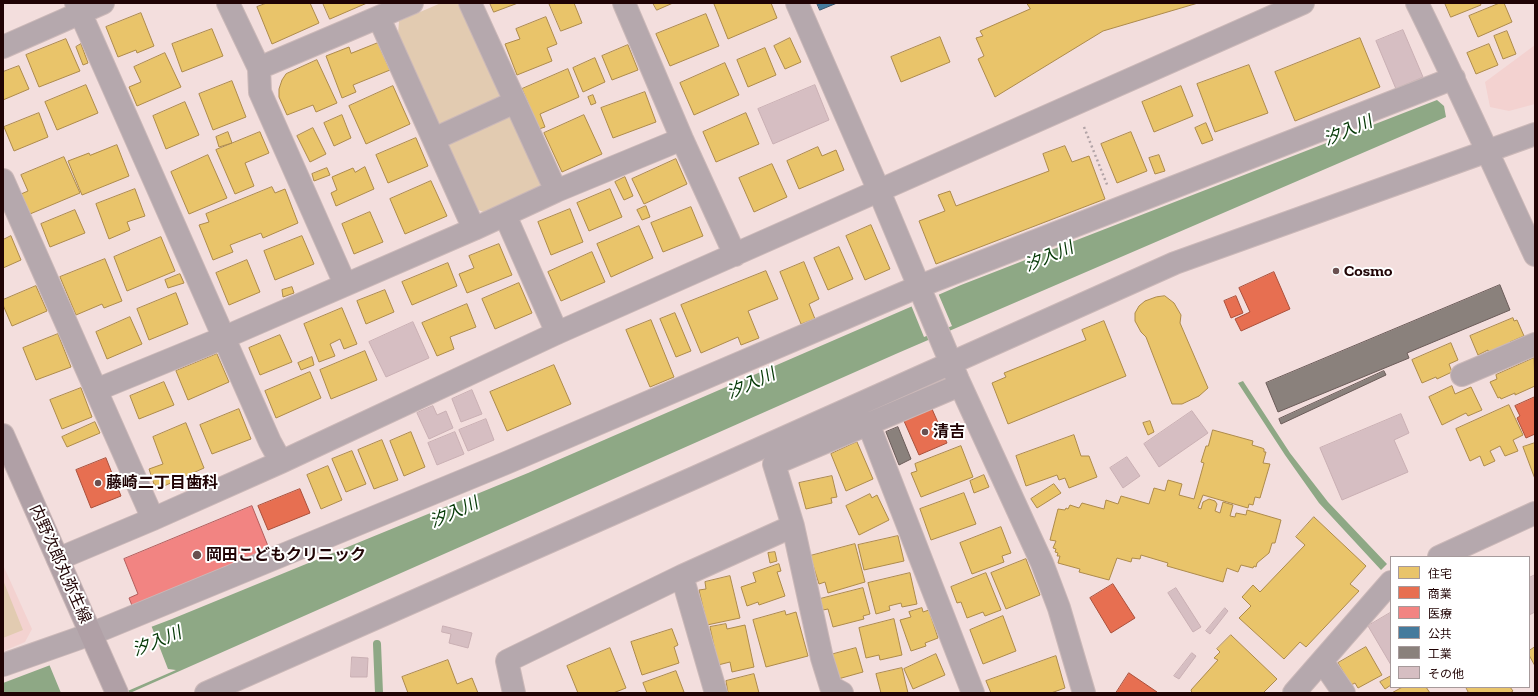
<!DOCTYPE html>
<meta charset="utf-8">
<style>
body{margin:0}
#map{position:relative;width:1538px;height:696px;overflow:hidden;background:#f3dedd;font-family:"Zilla Slab","Noto Sans JP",serif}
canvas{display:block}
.frame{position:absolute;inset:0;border:4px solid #200304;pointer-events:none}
.legend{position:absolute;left:1390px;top:556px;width:140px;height:132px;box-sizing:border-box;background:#fff;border:1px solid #a69a9b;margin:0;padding:5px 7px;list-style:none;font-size:12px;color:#200304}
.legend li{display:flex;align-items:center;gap:8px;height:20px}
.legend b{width:20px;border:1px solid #a69a9b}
</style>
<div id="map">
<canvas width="1538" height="696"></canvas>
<div class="frame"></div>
<ul class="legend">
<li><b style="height:11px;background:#e9c46a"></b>住宅</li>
<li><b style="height:11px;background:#e76f51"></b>商業</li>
<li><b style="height:11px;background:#f28482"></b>医療</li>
<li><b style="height:11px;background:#457b9d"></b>公共</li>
<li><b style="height:11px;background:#8a817c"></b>工業</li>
<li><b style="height:11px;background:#d6bec2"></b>その他</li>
</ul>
</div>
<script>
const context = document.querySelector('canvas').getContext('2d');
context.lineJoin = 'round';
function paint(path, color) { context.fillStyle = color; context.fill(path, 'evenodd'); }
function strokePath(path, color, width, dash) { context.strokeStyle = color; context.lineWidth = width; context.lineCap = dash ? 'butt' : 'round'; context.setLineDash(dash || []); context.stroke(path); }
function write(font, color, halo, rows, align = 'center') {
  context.font = font + ' "Zilla Slab","Noto Sans JP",serif'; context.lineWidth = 4; context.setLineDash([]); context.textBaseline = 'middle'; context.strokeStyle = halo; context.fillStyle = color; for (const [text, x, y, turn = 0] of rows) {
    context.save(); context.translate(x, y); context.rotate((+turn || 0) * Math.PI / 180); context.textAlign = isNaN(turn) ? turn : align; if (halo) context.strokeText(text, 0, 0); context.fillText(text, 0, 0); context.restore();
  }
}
const built = new Path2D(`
 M1535 45V104L1509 111 1490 107 1485 82Z
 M3 565 32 629 25 642 4 651Z`);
const green = new Path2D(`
 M441 3H464L544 181 542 190 486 213 473 208 398 35 399 21Z
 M3 580 23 630 3 638Z`);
const water = new Path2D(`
 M1437 100 1444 106 1446 117 898 353 130 693H3V683L172 619 528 473 961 285Z
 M1243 381 1290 453 1328 502 1387 564 1381 570 1319 503 1285 455 1238 383Z`);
const pier = new Path2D(`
 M938 293 952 326 924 337 911 305Z
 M151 625 168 669 176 670 123 693H61L49 664Z`);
const homes = new Path2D(`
 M267 3H310L319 23 272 44 257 7Z
 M323 3H367L330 19Z
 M490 3H518L494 12Z
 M549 3H575H574L582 23 561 31Z
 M653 3H673L657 10Z
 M716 3H771L777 18 728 39 714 4Z
 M1027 3H1198L1103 31 995 97 978 59 984 56 976 38 983 36 980 31 1030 9Z
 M1445 3H1480L1481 5 1451 17Z
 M1500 3H1504L1512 22 1478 37 1469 16Z
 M141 13 154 46 137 53 136 50 118 57 106 27Z
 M706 14 719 46 670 66 656 34Z
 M546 17 557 44 547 48 552 61 517 75 505 44 520 39 516 29Z
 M212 29 223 56 182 72 172 44Z
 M1507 31 1516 54 1503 59 1494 36Z
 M940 37 950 62 901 82 891 57Z
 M790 38 801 62 785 69 774 46Z
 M1360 38 1380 87 1295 121 1275 72Z
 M66 39 80 71 39 87 26 55Z
 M378 43 390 70 353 85 356 92 342 98 326 56 349 47 351 53Z
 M81 44 88 63 83 65 76 47Z
 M1489 44 1498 65 1476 74 1467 53Z
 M628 45 638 70 612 80 602 56Z
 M765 48 776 75 748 87 737 60Z
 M165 53 181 87 137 106 129 87 141 82 134 67Z
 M595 58 605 82 583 92 573 68Z
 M317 60 337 103 316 112 313 105 287 115 279 97V89L282 80 286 74Z
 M725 63 739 95 694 115 680 83Z
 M1249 65 1268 113 1215 132 1197 84Z
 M19 66 29 89 3 100V72Z
 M568 69 579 97 540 114 545 127 539 129 522 89Z
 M232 81 246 117 213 130 199 94Z
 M86 85 98 113 57 130 45 102Z
 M393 86 410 124 366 144 349 106Z
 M1181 86 1193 116 1154 132 1142 102Z
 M645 92 656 122 613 138 601 108Z
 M593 95 596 103 591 105 588 97Z
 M185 102 199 135 166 149 153 116Z
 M39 113 48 137 14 151 4 127Z
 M746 113 759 144 716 162 703 132Z
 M342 115 351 138 334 146 324 123Z
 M584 115 602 154 562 172 544 133Z
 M1206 123 1213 140 1202 144 1195 128Z
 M313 128 326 154 310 162 297 136Z
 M228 132 232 143 219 147 216 137Z
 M260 132 269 153 245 163 254 186 235 194 216 150Z
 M1131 132 1147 171 1117 183 1101 144Z
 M416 138 428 166 388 183 376 155Z
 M117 145 129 176 82 195 68 161 89 153 90 155Z
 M1065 146 1072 162 1089 156 1105 199 936 264 919 221 945 211 938 195 950 191 956 206 1049 171 1043 154Z
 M818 147 822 156 836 150 844 170 799 189 787 161Z
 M208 155 227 198 189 214 171 172Z
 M1159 155 1165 171 1155 174 1149 158Z
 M64 157 80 193 30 214 21 194 28 191 21 175Z
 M676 159 687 184 644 204 632 179Z
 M772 164 787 197 754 212 739 178Z
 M365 167 374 189 336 206 331 193 337 190 332 177 353 168 355 172Z
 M327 168 330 175 314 181 312 174Z
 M625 177 633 196 624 200 615 182Z
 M431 181 447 216 405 234 390 199Z
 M272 187 275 193 285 189 298 223 263 238 261 233 230 245 233 252 213 260 199 225 209 222 206 214Z
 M135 189 145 216 127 222 130 230 109 239 96 204Z
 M610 189 622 217 589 231 577 203Z
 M646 206 650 217 642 220 637 210Z
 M691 207 703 236 663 252 651 223Z
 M570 209 583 242 551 255 538 222Z
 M75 210 85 233 50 247 41 224Z
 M370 212 383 242 354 254 342 224Z
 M871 225 890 269 865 280 846 236Z
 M639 226 653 258 611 277 597 244Z
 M11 236 21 260 3 268V240Z
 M302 236 314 264 275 280 264 251Z
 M161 237 175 271 127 291 114 257Z
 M499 244 512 275 467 293 459 274 474 268 469 256Z
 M839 247 853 279 828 290 814 258Z
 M592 252 605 282 561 301 548 272Z
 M105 259 122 301 104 308 102 304 76 315 60 277Z
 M247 260 260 292 229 305 216 273Z
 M804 262 819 299 809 304 815 319 801 324 780 272Z
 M448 263 457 286 412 305 402 282Z
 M766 271 778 299 748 311 759 338 741 345 738 337 701 353 681 305Z
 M180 274 184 283 168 288 165 280Z
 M519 283 532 313 495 329 482 299Z
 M36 286 47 311 12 326 3 305V300Z
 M292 287 294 293 283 297 282 290Z
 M385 290 394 312 366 324 357 301Z
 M176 293 188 324 149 340 137 309Z
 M1165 296 1174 303 1181 315 1180 323 1208 388 1199 396 1182 404H1172L1146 337 1141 332 1135 321V313L1139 306 1145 301 1156 297Z
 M467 304 476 327 450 337 454 349 437 356 422 323Z
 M342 308 357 344 344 349 340 339 330 344 335 356 319 362 304 324Z
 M675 313 691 351 676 357 660 319Z
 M130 317 142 344 107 359 96 332Z
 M1513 318 1514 321 1517 320 1524 336 1510 342 1511 344 1489 353 1488 350 1478 355 1470 336Z
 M651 320 674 377 650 387 626 330Z
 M1104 321 1126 376 1008 424 992 383 1006 377 1004 373 1086 340 1082 330Z
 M58 334 71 367 36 380 23 348Z
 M280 335 292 362 260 375 249 348Z
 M1451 343 1458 360 1449 364 1452 372 1437 379 1436 377 1422 383 1412 360Z
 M365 351 377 380 331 399 320 370Z
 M217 354 229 382 188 400 176 371Z
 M312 357 314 365 301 370 298 363Z
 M1534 358 1535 386 1515 395V393L1501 399 1500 397 1498 398 1490 382 1497 379 1496 375Z
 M554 365 571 404 507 431 490 392Z
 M310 372 321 398 276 418 265 391Z
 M164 382 174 405 139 419 130 396Z
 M1452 386 1455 394 1471 387 1482 410 1468 416 1466 413 1442 425 1429 397Z
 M81 388 92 417 62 429 50 400Z
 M1509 405 1523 435 1513 440 1518 451 1505 456 1500 446 1490 451 1495 461 1484 466 1480 456 1470 461 1456 429Z
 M239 409 251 439 212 454 200 425Z
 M1150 421 1154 432 1148 435 1143 423Z
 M95 422 100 433 67 447 62 437Z
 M186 423 204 468 164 486H157L154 484 149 469 163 464 153 437Z
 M1213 430 1253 441 1252 445 1262 448 1264 449V452H1266L1263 463 1270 464 1260 498 1255 497 1253 505 1249 504 1248 508 1203 495 1198 508 1201 509 1203 502 1209 499 1215 501 1217 504 1215 511 1220 513 1223 502 1233 505 1230 516 1235 517 1236 513 1246 515 1247 510 1281 520 1275 543H1272L1269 553 1257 563 1256 567 1254 566 1253 568 1241 565 1238 572 1227 568 1223 582 1167 566 1168 563 1141 555 1140 559 1132 558 1131 562 1117 558 1109 580 1079 572 1080 569 1058 563 1060 556H1057L1058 553 1055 552 1056 549 1053 548 1056 541 1050 540 1058 509 1065 510 1066 508 1068 509 1070 505 1079 508 1082 503 1104 509 1106 500 1118 504 1121 496 1149 504 1154 488 1165 491 1168 480 1182 484 1179 495 1194 499 1204 463 1201 462 1206 446H1208Z
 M411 432 425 467 404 476 390 441Z
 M1074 435 1081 456H1089L1097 477 1069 488 1065 478 1059 480 1057 475 1026 486 1016 456Z
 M382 440 398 480 374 489 358 450Z
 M857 442 873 479 846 491 831 454Z
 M1535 443V479L1523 447Z
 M961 446 973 477 921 497 911 473 917 471 915 464Z
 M352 451 366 484 346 492 332 459Z
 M328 466 342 500 321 509 307 475Z
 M984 475 989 487 974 493 970 481Z
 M832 476 837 497 831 498 832 503 806 509 799 483Z
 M1054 484 1061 493 1037 508 1031 499Z
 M964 493 976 524 931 540 920 509Z
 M870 494 872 498 877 495 889 520 859 535 846 506Z
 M1314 517 1366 566 1350 584 1359 591 1306 647 1300 642 1284 659 1239 618 1251 606 1242 597 1253 585 1260 592 1305 545 1296 537Z
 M1001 527 1011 553 1002 556 1004 562 972 574 960 543Z
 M898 536 904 561 864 570 858 545Z
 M855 544 865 582 828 593 825 582 819 584 810 556Z
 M775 552 777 561 770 563 768 553Z
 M1026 559 1040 595 1006 609 991 573Z
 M779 564 781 571 777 572 785 596 759 605 758 602 747 606 741 587 756 582 753 573Z
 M910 573 917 604 902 607 901 603 889 606 890 610 876 614 868 583Z
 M986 573 1001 610 985 616 983 612 967 618 961 602 957 603 951 587Z
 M730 576 740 618 707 625 699 590 706 589 705 582Z
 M863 588 870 614 863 616 864 619 833 627 828 609 823 610 820 599Z
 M922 608 923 612 929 610 938 638 925 643 926 646 911 651 900 620 911 617 909 612Z
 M785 611 786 615 796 612 808 656 766 667 753 620Z
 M1003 616 1016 651 983 664 970 630Z
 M894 619 902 655 880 660 879 655 866 658 859 628Z
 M726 624 727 629 745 625 754 667 732 672 730 662 718 665 710 627Z
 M672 629 678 645 674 647 679 663 642 675 631 642Z
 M1231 635 1277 679 1263 693H1192L1191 690 1218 660 1214 658 1220 652 1217 649Z
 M1366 647 1382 675 1358 688 1355 683 1351 685 1338 663Z
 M1535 647V666L1529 655V651Z
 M610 648 626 688 613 693H578L567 666Z
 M856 648 863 672 838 679 830 655Z
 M936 654 945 675 913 689 904 669Z
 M1056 656 1065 688 1051 693H991L986 681Z
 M448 660 457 684 472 678 478 693H408L402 677Z
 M902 668 908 693H881L876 674Z
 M676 671 684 692 680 693H647L643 683Z
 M754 674 759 693H728L726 681Z
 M1391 676V685L1385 689 1380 682Z
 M1403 687H1426L1430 693H1392Z
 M1466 687H1510L1513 691 1510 693H1469Z`);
const shops = new Path2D(`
 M1274 272 1290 309 1241 331 1235 319 1250 312 1239 288Z
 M1236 296 1243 313 1231 318 1224 301Z
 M1535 397V434L1526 438 1517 418 1520 416 1515 406Z
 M932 409 947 443 919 455 904 421Z
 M106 458 121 496 91 508 76 470Z
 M300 489 310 513 268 530 258 506Z
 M1113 584 1135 618 1111 633 1090 598Z
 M1129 673 1157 692 1156 693H1116Z`);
const health = new Path2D(`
 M252 506 270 551 133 608 129 598 138 594 124 559Z`);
const public = new Path2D(`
 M817 3H837L820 10Z`);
const industry = new Path2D(`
 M1500 285 1510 310 1407 353 1409 358 1278 412 1266 383Z
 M1384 371 1386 375 1281 424 1279 419Z
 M898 427 911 459 899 465 886 432Z`);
const stream = new Path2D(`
 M377 644 379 693`);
const building = new Path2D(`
 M1403 30 1423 77 1396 89 1376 41Z
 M815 85 829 120 773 144 758 109Z
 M413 322 429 358 386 377 369 342Z
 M472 390 482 414 461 422 452 399Z
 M433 406 437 415 446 411 453 428 429 439 417 413Z
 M1192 411 1208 433 1159 467 1144 444Z
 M1401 414 1409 433 1394 440 1408 472 1342 500 1320 448Z
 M486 419 494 440 468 451 459 430Z
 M455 432 464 454 437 465 428 443Z
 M1127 457 1140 476 1123 488 1110 468Z
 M1535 575V612L1529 615V578Z
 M1176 588 1201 627 1193 632 1168 593Z
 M1225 608 1228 611 1210 634 1206 631Z
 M1390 613 1391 614V665L1368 626Z
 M443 626 472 633 468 648 449 643 451 634 442 632Z
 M1192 653 1196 656 1179 679 1174 676Z
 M352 657 368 658 367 677H351Z`);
const path = new Path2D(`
 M1084 127 1108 187`);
const minor = new Path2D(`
 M76 3 270 442 281 462
 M228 3 259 68 260 92 345 284
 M470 3 556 191
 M624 3 682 139 735 255
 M797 3 879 191 958 380 1042 563 1059 608 1084 693
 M1417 3C1458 86 1496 171 1535 255
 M379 18 474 229
 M3 47 103 3
 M259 68 412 3
 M434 139 515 102
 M3 180 153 519
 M505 215 557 333
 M1462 375 1535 344
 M96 390 223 338 474 229 556 191 682 139
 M868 423 973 693
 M793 526 774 464 960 385
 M1439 557 1535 513
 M58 559 153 519 281 462 557 333 1303 3
 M682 576 716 693
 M1322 661 1344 693
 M3 665 91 634 506 463 920 286 1454 78
 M206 693 696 477 1175 263 1535 134
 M514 693 507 661 682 576 793 526 822 658 831 687 842 693
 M1294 693 1391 582`);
const major = new Path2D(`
 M3 435 117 693`);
const markers = [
 [1336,271,4,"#6a5050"],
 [925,432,4,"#6a5050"],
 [98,483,4,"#6a5050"],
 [197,555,5,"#6a5050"]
];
const poiNames = [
 ["Cosmo",1344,271],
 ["清吉",933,432],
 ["藤崎二丁目歯科",106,483],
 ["岡田こどもクリニック",206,555]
];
const streetNames = [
 ["内野次郎丸弥生線",60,564,66]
];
const waterNames = [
 ["汐入川",1348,131,-23],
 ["汐入川",1049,257,-23],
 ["汐入川",751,384,-24],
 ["汐入川",454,513,-24],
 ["汐入川",157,642,-22]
];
paint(built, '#f3d2d0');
paint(green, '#e2cbb1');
paint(water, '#8ea885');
paint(pier, '#f3dedd');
paint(homes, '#e9c46a');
strokePath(homes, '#ad8a4b', 1);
paint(shops, '#e76f51');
strokePath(shops, '#ab4f3a', 1);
paint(health, '#f28482');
strokePath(health, '#b35d5c', 1);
paint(public, '#457b9d');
strokePath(public, '#3a576f', 1);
paint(industry, '#8a817c');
strokePath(industry, '#6a5b58', 1);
strokePath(stream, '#8ea885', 8);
paint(building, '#d6bec2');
strokePath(building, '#c9afb3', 1);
strokePath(minor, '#cbb8b8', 24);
strokePath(major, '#cbb8b8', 24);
strokePath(path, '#b2a4a7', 2.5, [2, 3]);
strokePath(minor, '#b5a8ad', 22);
strokePath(major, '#b0a0a6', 22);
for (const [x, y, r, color] of markers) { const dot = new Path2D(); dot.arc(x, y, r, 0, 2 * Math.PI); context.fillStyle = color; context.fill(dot); strokePath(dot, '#fff', 1.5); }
write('bold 16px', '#200304', '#fff', poiNames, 'left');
write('16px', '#200304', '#fff', streetNames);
write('italic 17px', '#043805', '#fff', waterNames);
</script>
